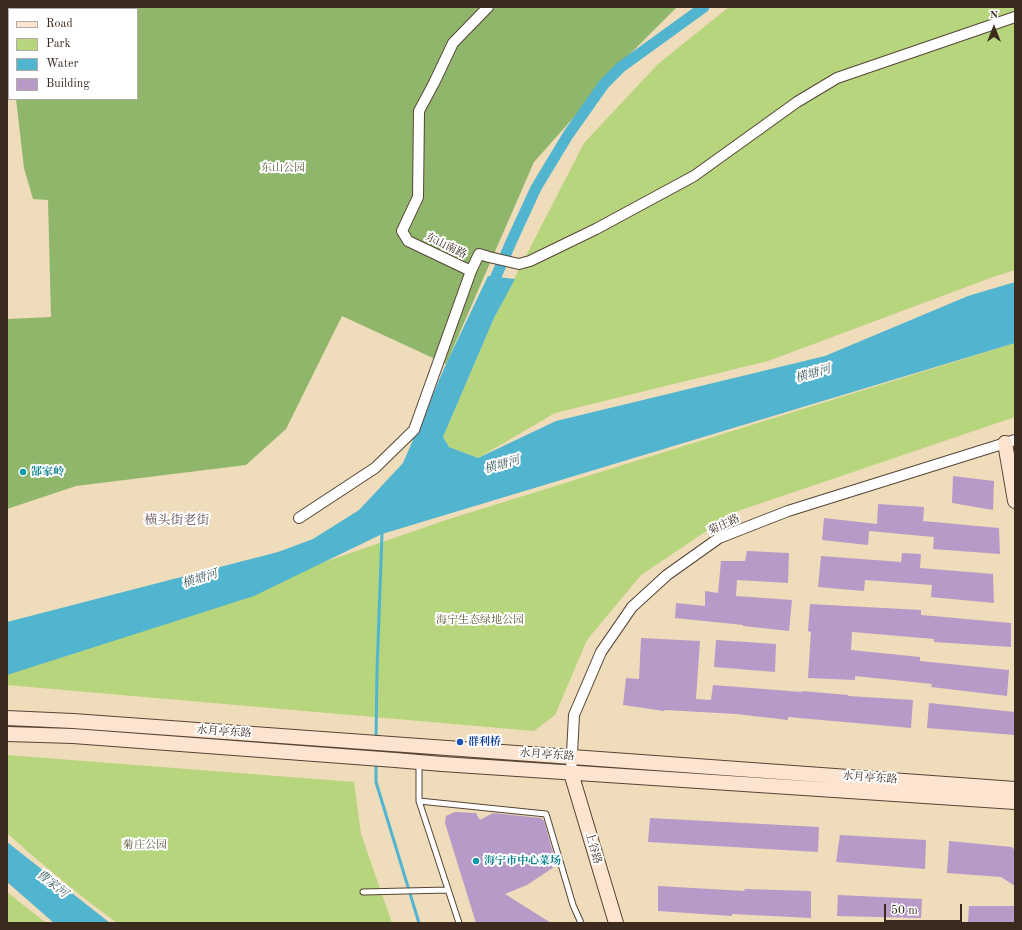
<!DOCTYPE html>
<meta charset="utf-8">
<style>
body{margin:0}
#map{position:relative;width:1022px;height:930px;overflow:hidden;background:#efdcba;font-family:"Old Standard TT",serif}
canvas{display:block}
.frame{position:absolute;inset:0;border:8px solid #3b2a1e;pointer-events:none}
.legend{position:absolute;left:8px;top:8px;width:130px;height:92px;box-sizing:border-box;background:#fff;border:1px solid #b1aaa5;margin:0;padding:5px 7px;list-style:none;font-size:12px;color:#3b2a1e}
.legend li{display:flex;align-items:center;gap:8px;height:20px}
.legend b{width:20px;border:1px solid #b1aaa5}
.north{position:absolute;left:974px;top:8px;width:40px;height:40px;-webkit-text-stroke:3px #fff;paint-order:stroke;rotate:0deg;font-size:11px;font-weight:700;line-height:16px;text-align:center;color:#3b2a1e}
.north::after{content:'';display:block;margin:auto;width:14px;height:18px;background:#3b2a1e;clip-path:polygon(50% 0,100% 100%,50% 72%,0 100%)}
.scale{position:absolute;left:884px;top:904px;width:78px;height:18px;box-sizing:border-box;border:2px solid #3b2a1e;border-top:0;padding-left:5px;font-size:12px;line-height:14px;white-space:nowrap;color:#3b2a1e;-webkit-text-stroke:3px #fff;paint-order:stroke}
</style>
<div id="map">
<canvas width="1022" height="930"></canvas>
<div class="frame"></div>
<ul class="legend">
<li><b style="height:5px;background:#fde4d1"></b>Road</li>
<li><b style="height:11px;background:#b6d57c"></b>Park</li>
<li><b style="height:11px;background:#51b5d0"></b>Water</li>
<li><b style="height:11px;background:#b79ac7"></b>Building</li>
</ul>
<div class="north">N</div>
<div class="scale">50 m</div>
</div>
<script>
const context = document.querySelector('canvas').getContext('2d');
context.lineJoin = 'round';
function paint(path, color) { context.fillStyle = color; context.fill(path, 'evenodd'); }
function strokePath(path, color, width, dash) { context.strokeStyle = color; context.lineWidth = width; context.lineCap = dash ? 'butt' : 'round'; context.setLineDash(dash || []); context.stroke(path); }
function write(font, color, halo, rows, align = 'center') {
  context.font = font + ' "Old Standard TT","Noto Serif SC",serif'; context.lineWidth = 4; context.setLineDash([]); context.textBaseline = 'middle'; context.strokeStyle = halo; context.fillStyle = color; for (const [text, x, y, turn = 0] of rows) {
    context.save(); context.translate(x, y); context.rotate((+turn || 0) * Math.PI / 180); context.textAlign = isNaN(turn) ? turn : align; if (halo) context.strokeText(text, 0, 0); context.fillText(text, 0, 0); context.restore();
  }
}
const green = new Path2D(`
 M729 7H1015V270L993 277 768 361 555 413 478 458 449 447 443 437 494 318 584 143 658 64Z
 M1015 343V417L735 512 641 575 587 640 555 715 534 731 7 685V672L446 520Z
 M7 755 354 782 361 834 392 923H117L80 895 34 857 7 833Z
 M7 892 46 923H7Z`);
const forest = new Path2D(`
 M7 7H677L630 54 534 162 446 364 342 316 286 429 246 465 76 486 7 509V319L51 317 48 200 33 199 24 168 16 99H137V9H9V43L7 26Z`);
const water = new Path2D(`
 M488 276 515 279 494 318 443 437 449 447 478 458 556 421 825 356 968 296 1015 282V343L382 534 254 596 7 675V622L278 552 313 539 359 510 403 463 446 364Z
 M7 842 110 923H54L7 882Z`);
const stream = new Path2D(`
 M376 740 377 671 382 534
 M376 761V782L419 923`);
const canal = new Path2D(`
 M490 290 512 240 536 188 568 135 604 84 621 67 704 7`);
const building = new Path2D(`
 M953 476 994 481 993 510 952 503Z
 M878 504 924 507 923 521 999 528 1000 554 933 549 934 537 869 531 868 545 822 540 824 518 877 524Z
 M747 551 789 553 788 583 737 580 736 596 792 600 789 631 743 626V625L675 618 676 603 705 606V591L718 593 721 561H745Z
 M902 553 921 554 920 568 993 574 994 603 931 597 932 585 865 580 864 591 818 587 821 556 901 562Z
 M810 604 921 610V615L1011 623V647L934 642V639L852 632 851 650 920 657V661L1009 670 1007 696 931 687 932 684 855 676V680L808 678 811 632 808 631Z
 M641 638 700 641 696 699 711 700 713 685 802 692V691L848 695V696L913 700 911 728 788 717V720L736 714 665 710 664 711 623 705 626 678 639 679Z
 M716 640 776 644 775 672 714 667Z
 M929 703 1015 712V735L927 728Z
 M455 812 476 813 480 820 493 813 541 818 544 821 555 860 554 867 527 885 505 894 551 923H476L445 823 446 816Z
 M650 818 819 827 818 852 648 842Z
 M840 835 926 840 925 869 836 862Z
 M949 841 1012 847 1015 851V886L1001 877 947 873Z
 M658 886 745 891 744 889 811 891V918L732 914V916L658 911Z
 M838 895 922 899 921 918 837 916Z
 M969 906H1015V923H968Z`);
const lane = new Path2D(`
 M419 763V801L459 923
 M419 801 546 814 573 905 581 923
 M363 892 448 890`);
const street = new Path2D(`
 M471 271 479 254 489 257 519 264 530 261 596 229 694 176 797 102 837 78 1015 17
 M299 518 375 468 414 430 471 271 408 241 402 231 418 197 419 111 434 83 453 43 488 7
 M571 773 574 715 601 652 632 607 667 575 719 538 788 511 1015 440`);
const secondary = new Path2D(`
 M1005 443 1015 501
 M7 718 73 721 1015 789
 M7 734 73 736 395 760 442 764 1015 802
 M571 773 616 923`);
const markers = [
 [23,472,4,"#0f9aa8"],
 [460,742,4,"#1a4fb4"],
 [476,861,4,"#0f9aa8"]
];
const parkNames = [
 ["东山公园",283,168],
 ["海宁生态绿地公园",480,620],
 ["菊庄公园",145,845]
];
const streetNames = [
 ["东山南路",446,246,26],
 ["菊庄路",724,525,-25],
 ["水月亭东路",224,732,4],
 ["水月亭东路",547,755,4],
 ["水月亭东路",870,778,4],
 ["上谷路",593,848,74]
];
const cultureNames = [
 ["郜家岭",31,472],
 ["海宁市中心菜场",484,861]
];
const transitNames = [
 ["群利桥",468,742]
];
const waterNames = [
 ["横塘河",813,374,-16],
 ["横塘河",502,465,-16],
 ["横塘河",200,579,-18],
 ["曹家河",52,884,38]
];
const quarterNames = [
 ["横头街老街",177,521]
];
paint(green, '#b6d57c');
paint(forest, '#90b66c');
paint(water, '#51b5d0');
strokePath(stream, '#51b5d0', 3);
strokePath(canal, '#51b5d0', 11);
paint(building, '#b79ac7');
strokePath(lane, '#564535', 7);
strokePath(street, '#564535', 12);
strokePath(secondary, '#564535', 16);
strokePath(lane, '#fff', 5);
strokePath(street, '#fff', 10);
strokePath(secondary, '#fde4d1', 14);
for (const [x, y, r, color] of markers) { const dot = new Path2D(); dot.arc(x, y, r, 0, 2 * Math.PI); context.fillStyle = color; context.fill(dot); strokePath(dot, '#fff', 1.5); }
write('11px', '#605d3a', '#fff', parkNames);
write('11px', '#3b2a1e', '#fff', streetNames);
write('bold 11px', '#0d838f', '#fff', cultureNames, 'left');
write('bold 11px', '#164399', '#fff', transitNames, 'left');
write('italic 12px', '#446265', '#fff', waterNames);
write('13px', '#665159', '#fff', quarterNames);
</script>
